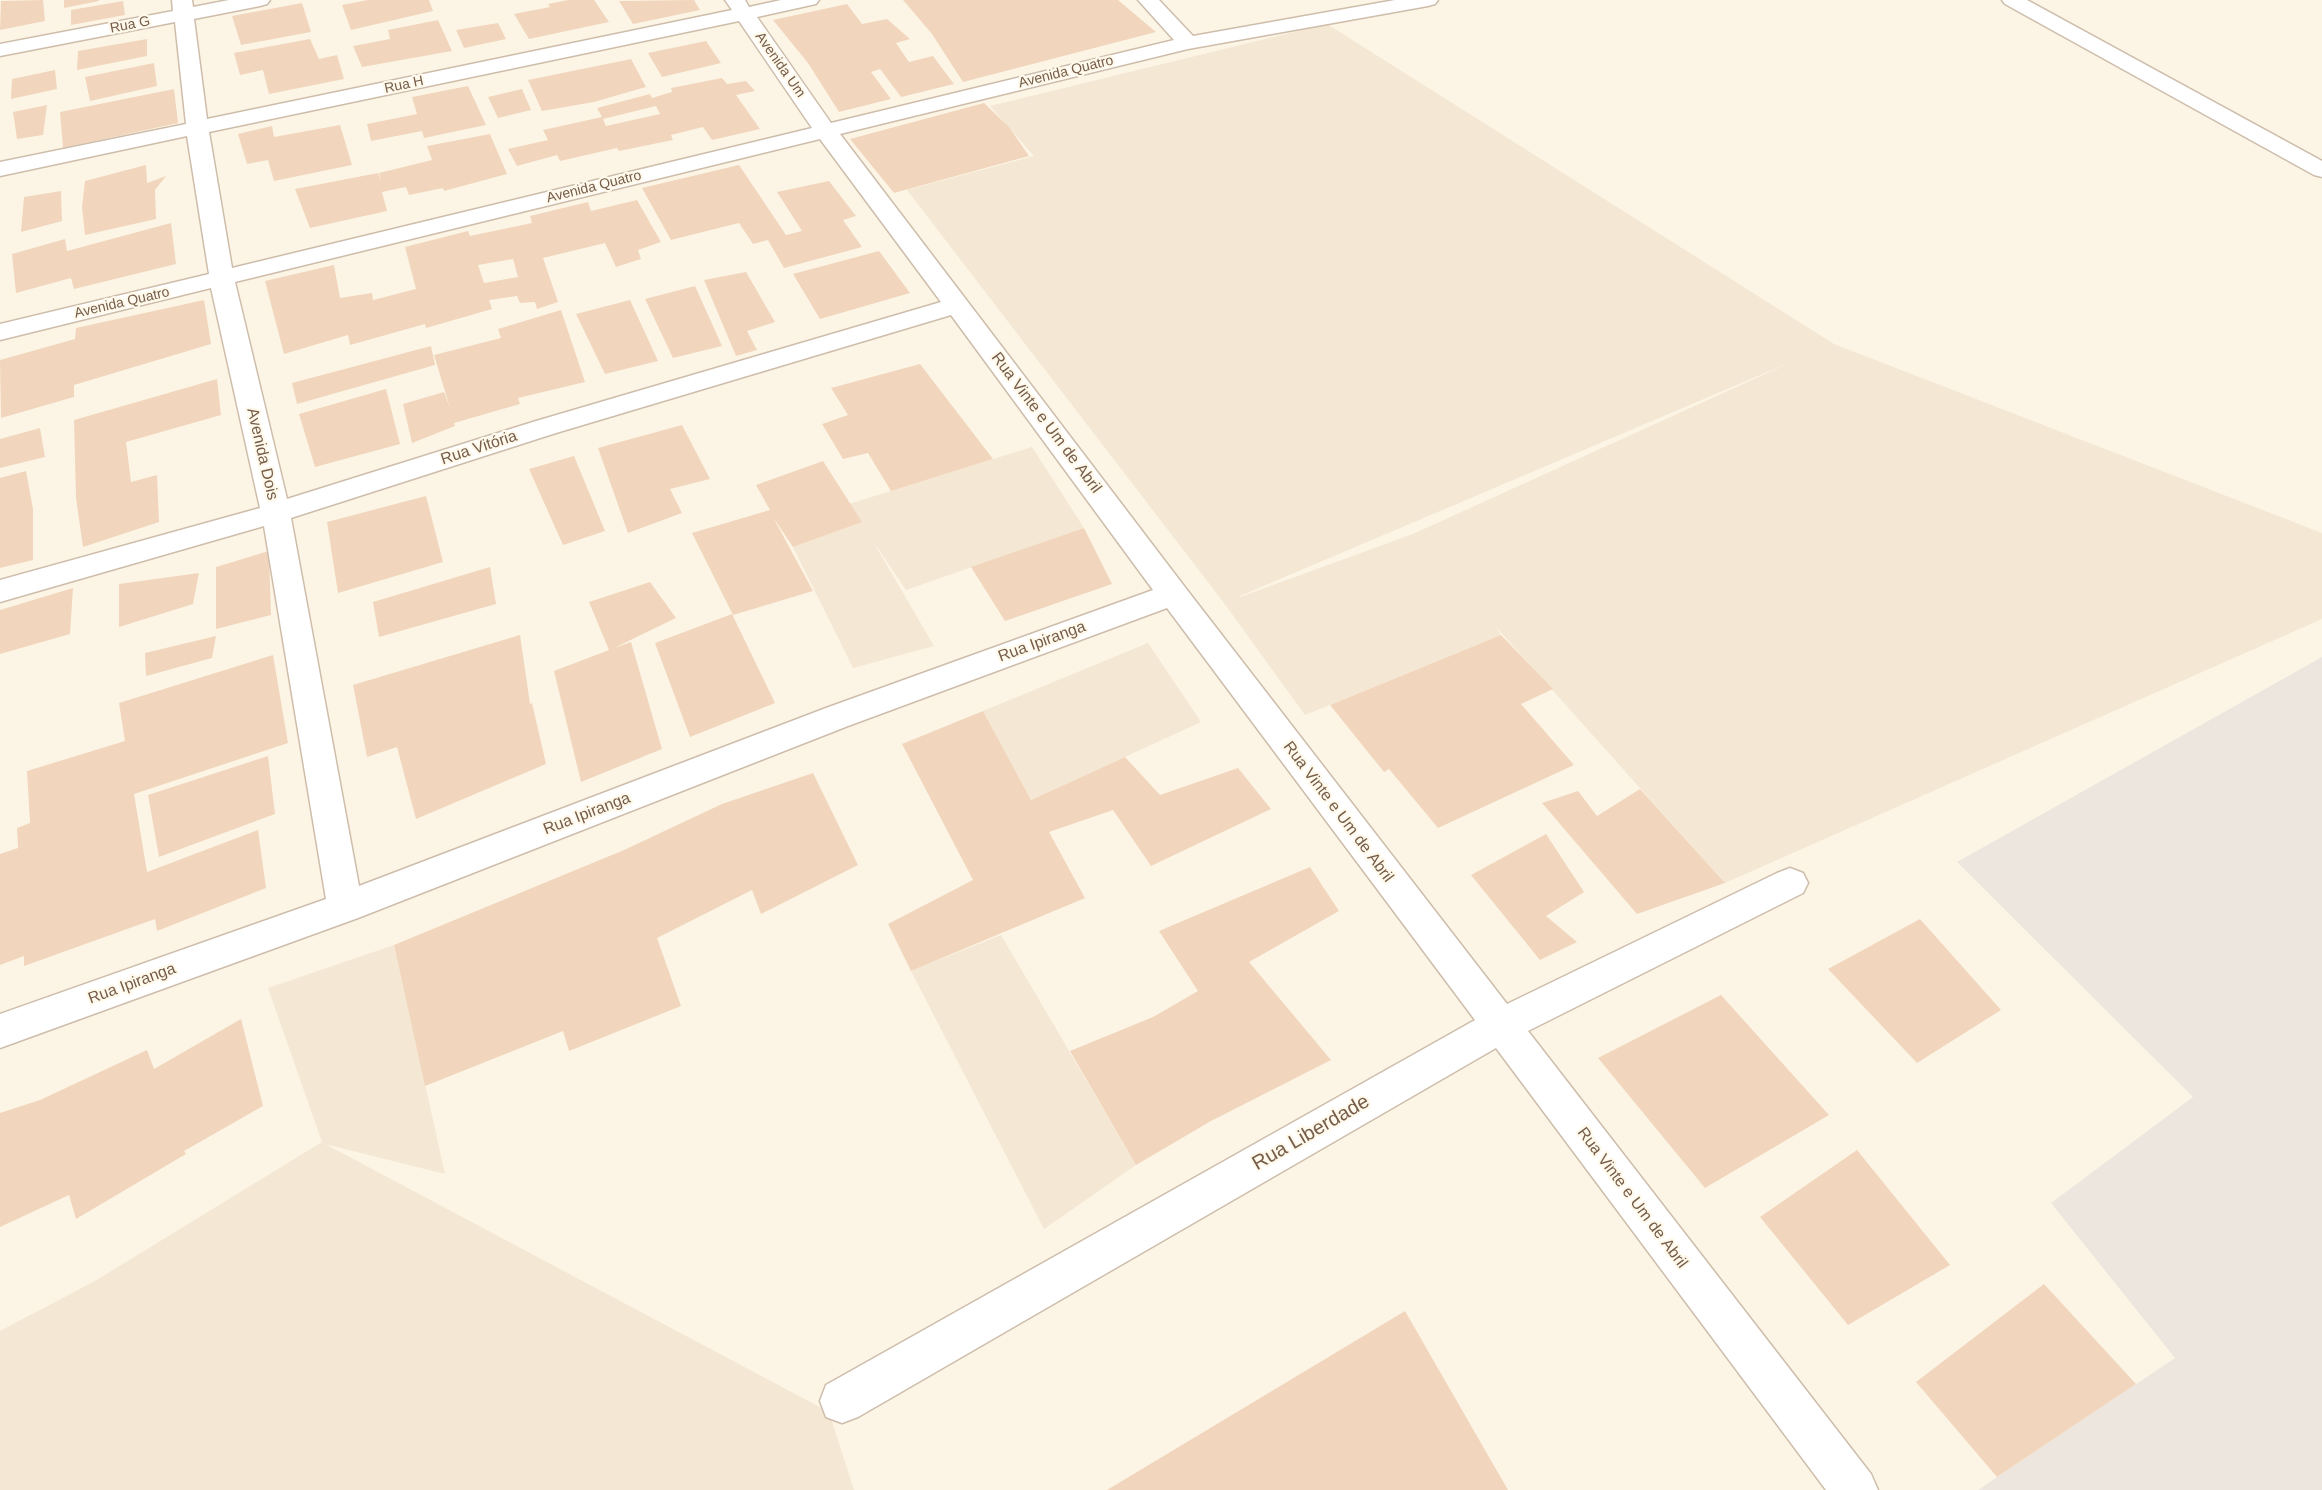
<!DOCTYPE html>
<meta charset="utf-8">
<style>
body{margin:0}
canvas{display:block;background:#fcf5e5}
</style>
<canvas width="2322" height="1490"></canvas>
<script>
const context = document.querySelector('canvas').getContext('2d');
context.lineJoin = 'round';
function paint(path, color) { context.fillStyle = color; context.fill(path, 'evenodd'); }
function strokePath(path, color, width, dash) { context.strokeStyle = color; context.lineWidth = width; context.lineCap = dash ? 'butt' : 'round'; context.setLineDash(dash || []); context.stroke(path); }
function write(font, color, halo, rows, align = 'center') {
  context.font = font + ' Arial,sans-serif'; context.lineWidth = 4.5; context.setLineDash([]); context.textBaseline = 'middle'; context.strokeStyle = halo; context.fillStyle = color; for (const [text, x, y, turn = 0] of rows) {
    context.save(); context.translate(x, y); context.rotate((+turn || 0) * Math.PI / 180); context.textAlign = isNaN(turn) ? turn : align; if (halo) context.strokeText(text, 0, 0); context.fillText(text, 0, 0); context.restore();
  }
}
const residential = new Path2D(`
 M1327 24 1834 344 2322 533V619L1725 883 1496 627 1501 635 1305 715 1224 603 907 190 1034 156 990 106ZM1798 359 1413 534 1240 597V596Z
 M1032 447 1084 528 906 590 871 538 934 646 853 668 793 547 861 522 849 504Z
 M1148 643 1201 722 1031 800 983 711Z
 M1001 935 1136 1165 1044 1229 911 971Z
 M394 945 445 1174 325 1144 829 1412 854 1490H0V1331L95 1281 322 1142 268 988Z`);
const industrial = new Path2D(`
 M2322 657V1490H1978L2175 1358 2051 1203 2193 1097 1957 862Z`);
const building = new Path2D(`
 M43 0 45 21 0 30 1 1Z
 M64 0H99V1L64 8Z
 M368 0H429L433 11 351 30 342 5Z
 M568 0H594L609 22 529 39 514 14 550 7 548 4Z
 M694 0 700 10 633 24 619 1Z
 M903 0H1118L1156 32 963 82 932 34Z
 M123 1 125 15 71 25V10Z
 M302 3 311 32 241 45 232 16Z
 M847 4 862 24 887 19 910 39 896 43 909 62 933 56 954 84 901 97 880 69 871 72 891 99 839 112 808 63 773 20Z
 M438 20 452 51 362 67 353 46 390 39 388 30Z
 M498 23 506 39 464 48 456 30Z
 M147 39V56L77 70 78 51Z
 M310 39 319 59 337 55 344 79 269 94 263 70 240 75 234 53Z
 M706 41 721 63 662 77 648 53Z
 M631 59 646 87 594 102 542 111 528 80Z
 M154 63 157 86 90 101 85 77Z
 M55 70 57 89 11 99 12 79Z
 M722 78 727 84 746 81 755 91 736 95 760 129 712 140 703 127 671 135 673 140 619 151 617 148 560 161 557 155 517 166 508 149 548 140 543 130 602 117 597 108 650 94 652 98 672 92 671 88ZM656 106 660 114 606 126 603 119Z
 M468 86 486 125 424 138 422 131 371 141 367 124 417 114 412 97Z
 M174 89 178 123 63 148 60 112Z
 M522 89 531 110 498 118 488 97Z
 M984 103 1009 127 1029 156 894 193 850 139Z
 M47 105 43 135 17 139 13 112Z
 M340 125 352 165 274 181 268 160 247 164 238 134 272 126 274 137Z
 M490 134 507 174 444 191 443 188 409 195 406 187 382 192 387 211 310 228 295 189 378 173 381 182 379 173 432 160 427 146Z
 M146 165 147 183 166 176 155 190 156 219 85 235 82 207 85 181Z
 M739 165 786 235 802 231 777 192 829 181 856 216 843 220 862 247 784 268 768 240 753 244 739 223 671 240 642 188Z
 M61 191 62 221 21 232 24 197Z
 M637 200 661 242 638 250 641 259 616 267 605 243 543 258 558 302 537 309 535 302 520 303 517 296 489 300 492 309 426 328 425 324 350 345 348 335 284 354 265 281 334 265 340 298 372 293 373 300 416 289 405 247 468 231 470 236 532 223 530 216 588 202 591 211ZM513 259 518 277 484 283 478 265Z
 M171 223 176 264 74 289 71 278 16 293 12 254 65 239 67 251Z
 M879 251 910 293 820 319 793 274Z
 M746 272 775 322 747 331 757 350 736 356 704 280Z
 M695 286 722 346 673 358 645 299Z
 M204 300 211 344 74 385V397L1 418 0 360 75 339 76 328Z
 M630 300 658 361 605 374 576 314Z
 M561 310 585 382 518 398 520 404 454 423 455 426 412 443 403 404 444 392 450 408 434 355 501 338 498 329Z
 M431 346 435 365 297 404 292 383Z
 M920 364 993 459 891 491 868 453 843 459 822 424 848 415 831 388Z
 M217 379 221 415 126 442 131 482 157 475 159 522 83 547 76 498 74 420Z
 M386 389 400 444 315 467 299 414Z
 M682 425 710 479 670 489 682 513 628 533 598 448Z
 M40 428 45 457 0 468V439Z
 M574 456 605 531 563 545 529 469Z
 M823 461 862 522 793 547 773 517 813 591 733 615 692 533 770 510 756 485Z
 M26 471 33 509V560L0 568V478Z
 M426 496 443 562 338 593 327 522Z
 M1084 528 1112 584 1005 621 971 567Z
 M269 551 271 615 216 629V567Z
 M490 567 496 604 379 637 373 602Z
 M199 573 193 604 119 627V584Z
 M650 582 676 618 614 648 631 642 662 749 581 782 554 671 609 650 589 602Z
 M73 588 70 634 0 654V610Z
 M732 614 775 703 690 737 655 643Z
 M520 635 530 704 532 703 546 764 416 819 397 747 367 757 353 685Z
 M1501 635 1553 689 1521 704 1574 765 1438 828 1389 769 1384 772 1330 705Z
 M216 636 212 658 146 676 145 653Z
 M273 655 288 743 134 794 147 872 258 830 266 888 157 931 155 919 24 966V956L0 965V854L18 848 17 828 30 823 27 771 125 741 119 703Z
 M983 711 1031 800 1125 757 1160 795 1238 768 1271 809 1151 866 1113 810 1049 832 1085 898 911 971 888 924 973 880 902 744Z
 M268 756 275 814 159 857 148 795Z
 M813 773 858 865 761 914 752 890 657 938 681 1006 569 1051 563 1031 425 1086 394 945 624 850 722 804Z
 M1640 789 1725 883 1637 914 1542 803 1578 791 1597 816Z
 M1546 834 1584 892 1546 916 1577 942 1540 960 1471 875Z
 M1310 867 1339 911 1249 962 1331 1060 1211 1121 1136 1165 1070 1051 1153 1017 1198 991 1159 931Z
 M1920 919 2001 1010 1917 1063 1828 969Z
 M1721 995 1829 1115 1705 1188 1598 1058Z
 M241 1019 263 1106 184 1151 186 1154 76 1219 69 1195 0 1227V1113L40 1100 147 1050 154 1069Z
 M1857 1150 1950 1265 1848 1325 1760 1217Z
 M2044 1284 2136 1384 1997 1477 1916 1382Z
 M1405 1311 1508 1490H1107Z`);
const minor = new Path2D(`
 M172 0H192L193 7 229 0H270L267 4 260 6 194 19 207 119 732 10 725 0H745L749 7 781 0H819L816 4 757 17 831 123 1174 40 1138 0H1159L1193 36 1395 0H1438L1435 4 1428 6 1188 49 840 134 1184 586 1507 1004 1777 873 1790 868 1803 873 1808 883 1803 893 1528 1031 1871 1474 1878 1490H1826L1496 1048 858 1417 842 1423 826 1417 820 1401 826 1385 1475 1020 1167 608 848 726 358 918 0 1048V1014L326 899 264 526 0 602V580L260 508 211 288 0 340V324L209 274 187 136 0 176V162L186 124 175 22 0 56V44L173 11ZM739 21 812 128 232 268 209 132ZM820 139 941 302 536 421 287 499 235 282ZM951 315 1153 590 826 708 359 886 291 518 556 433Z
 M2002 0H2027L2322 161V177L2314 175 2005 4Z`);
const farStreetnames = [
 ["Rua G",130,25,-11],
 ["Avenida Um",780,65,55],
 ["Avenida Quatro",1066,72,-14],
 ["Rua H",404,85,-12],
 ["Avenida Quatro",594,187,-14],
 ["Avenida Quatro",122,303,-13]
];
const streetNames = [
 ["Rua Vinte e Um de Abril",1046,423,53],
 ["Rua Vitória",479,448,-18],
 ["Avenida Dois",262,454,77],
 ["Rua Ipiranga",1042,642,-20],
 ["Rua Vinte e Um de Abril",1338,812,53],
 ["Rua Ipiranga",587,814,-21],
 ["Rua Ipiranga",132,984,-20],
 ["Rua Vinte e Um de Abril",1632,1198,53]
];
const nearStreetnames = [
 ["Rua Liberdade",1311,1133,-30]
];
paint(residential, '#f4e7d3');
paint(industrial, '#ece6df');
paint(building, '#f1d6bd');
strokePath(minor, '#cebdab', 3);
paint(minor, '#fff');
write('14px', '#755d4a', '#fff9eb', farStreetnames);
write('16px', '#755d4a', '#fff9eb', streetNames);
write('20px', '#755d4a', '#fff9eb', nearStreetnames);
</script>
